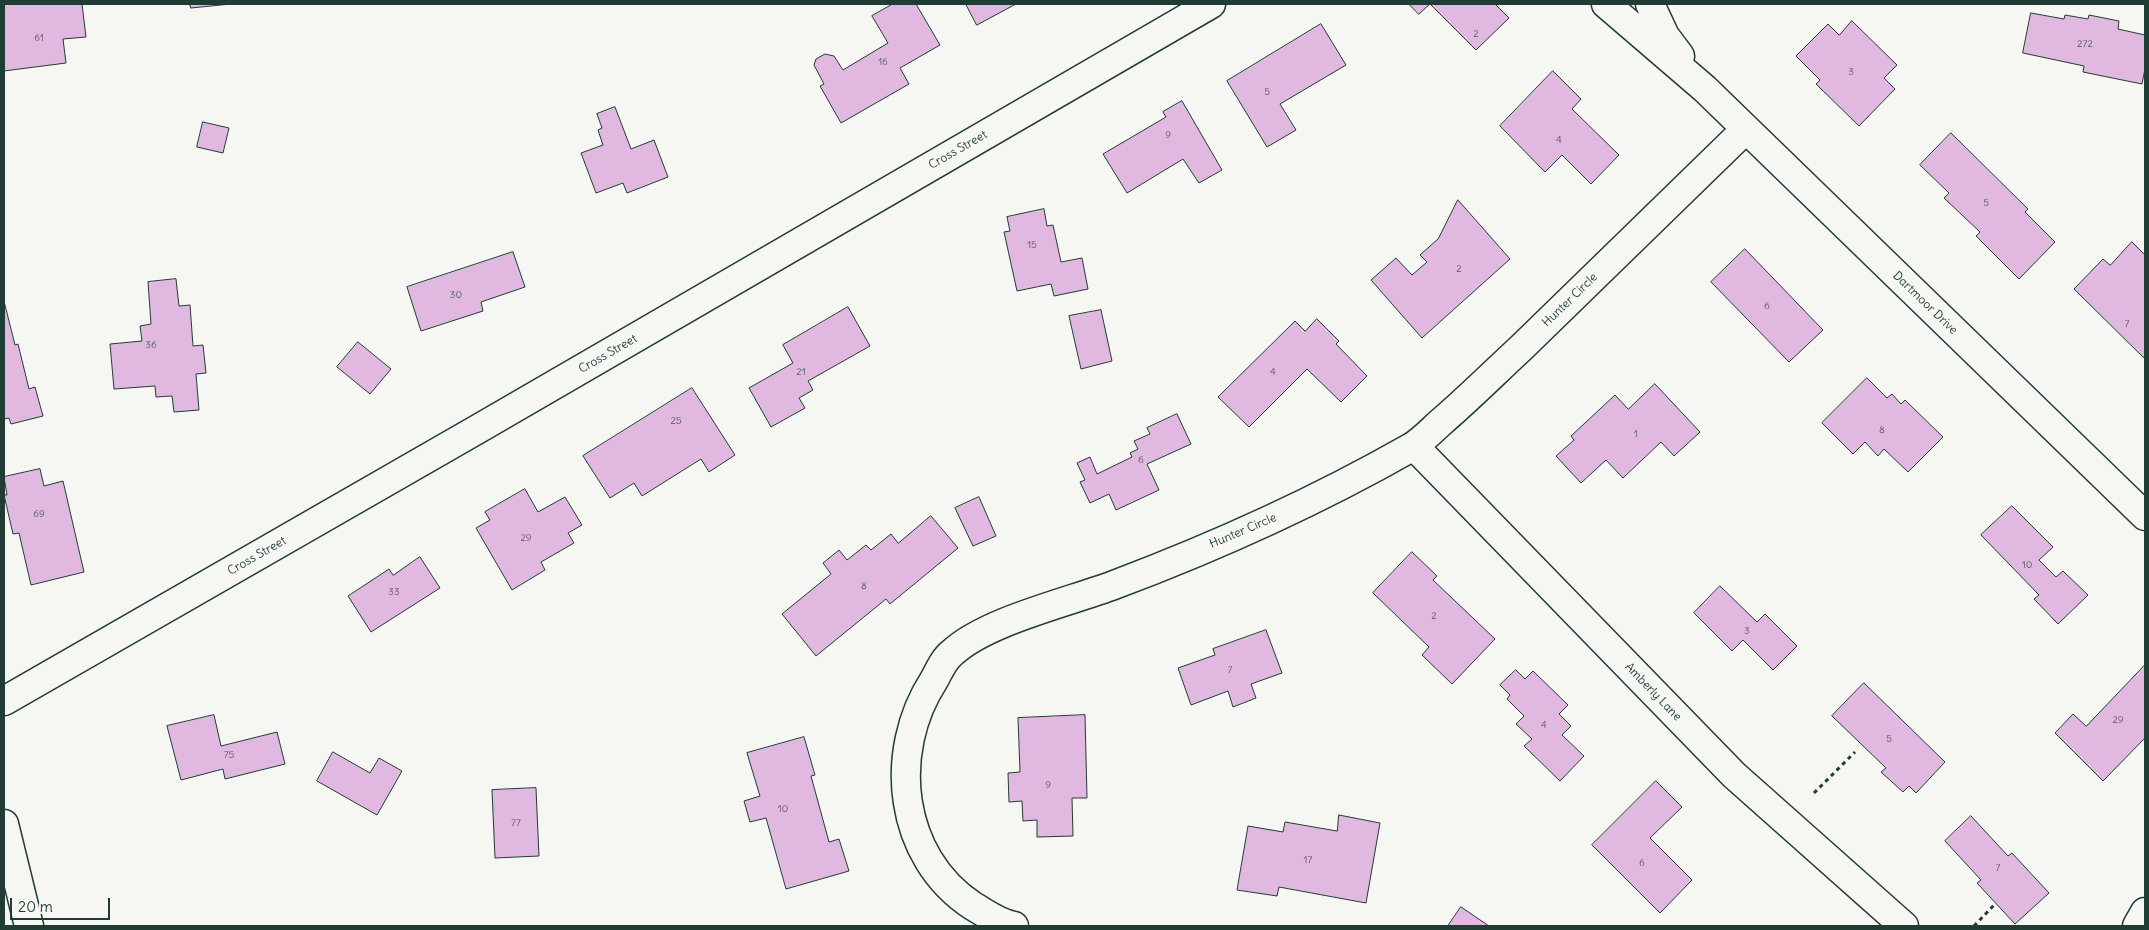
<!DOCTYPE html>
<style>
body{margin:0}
#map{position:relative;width:2149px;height:930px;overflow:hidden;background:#f6f6f2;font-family:Delius,sans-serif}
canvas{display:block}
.frame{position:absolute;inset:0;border:5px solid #1f3d34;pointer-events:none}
.scale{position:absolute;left:10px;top:898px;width:100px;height:22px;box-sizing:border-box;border:2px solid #1f3d34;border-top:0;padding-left:6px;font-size:15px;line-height:18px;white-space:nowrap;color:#1f3d34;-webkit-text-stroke:4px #f6f6f2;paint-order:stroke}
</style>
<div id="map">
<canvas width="2149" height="930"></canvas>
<div class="frame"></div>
<div class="scale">20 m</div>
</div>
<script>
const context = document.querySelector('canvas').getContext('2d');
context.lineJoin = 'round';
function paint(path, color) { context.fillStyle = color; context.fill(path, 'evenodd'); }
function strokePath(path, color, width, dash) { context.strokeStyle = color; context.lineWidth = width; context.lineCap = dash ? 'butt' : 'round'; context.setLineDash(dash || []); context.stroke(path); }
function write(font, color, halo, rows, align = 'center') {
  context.font = font + ' Delius,sans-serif'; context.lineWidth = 4; context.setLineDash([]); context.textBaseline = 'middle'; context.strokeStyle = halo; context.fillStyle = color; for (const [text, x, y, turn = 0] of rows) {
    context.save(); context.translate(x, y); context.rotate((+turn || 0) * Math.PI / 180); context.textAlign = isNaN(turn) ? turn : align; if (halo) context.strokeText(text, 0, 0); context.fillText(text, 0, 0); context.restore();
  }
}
const building = new Path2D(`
 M4 4H82L86 37 63 39 66 63 4 71Z
 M190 4H231L191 8Z
 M893 4H916L940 45 900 68 909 84 841 123 820 86 824 84 814 65 816 59 825 54 834 56 843 70 888 43 872 16Z
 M966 4H1016L977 25Z
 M1409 4H1495L1509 18 1476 50 1430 4 1419 14Z
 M2031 13 2064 19 2065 15 2088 19 2089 15 2119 21 2118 29 2145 35V69L2142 84 2083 72 2084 66 2023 53Z
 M1852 21 1897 65 1884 78 1895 89 1859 126 1816 84 1820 80 1796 56 1828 24 1839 35Z
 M1321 24 1346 65 1280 104 1296 130 1267 147 1227 81Z
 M1553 71 1581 99 1572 109 1619 155 1591 184 1562 155 1545 172 1500 126Z
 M1182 101 1222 170 1199 183 1183 159 1127 193 1103 154 1166 117 1163 112Z
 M615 107 631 149 654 140 668 177 627 193 623 183 596 193 581 153 603 145 598 130 602 128 597 114Z
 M203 122 229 128 223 153 197 147Z
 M1951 133 2028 209 2025 212 2055 242 2019 279 1976 236 1980 232 1944 198 1949 193 1920 165Z
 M1458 200 1510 259 1422 338 1371 280 1396 258 1412 275 1427 262 1420 255 1438 239Z
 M1044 209 1047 226 1053 225 1061 262 1082 258 1088 289 1054 296 1051 284 1017 291 1004 232 1010 231 1007 217Z
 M2132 242 2145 255V359L2074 289 2103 259 2110 265Z
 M1745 249 1823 330 1789 362 1711 282Z
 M513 252 525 287 481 302 483 311 421 331 407 287Z
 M176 279 179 306 190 305 193 346 203 345 206 373 196 374 199 410 174 412 172 396 156 397 155 386 114 389 110 344 142 341 140 326 151 324 148 282Z
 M4 301 15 345 18 344 29 389 35 387 43 416 11 424 9 418 4 419Z
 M848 307 870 346 808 381 813 390 799 398 805 408 771 427 749 388 793 363 783 345Z
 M1101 310 1112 361 1081 369 1069 316Z
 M1317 319 1339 341 1336 344 1367 376 1341 402 1307 369 1249 427 1218 397 1295 321 1305 331Z
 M358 342 391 369 370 394 337 367Z
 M1867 378 1887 398 1892 394 1901 404 1905 400 1943 437 1908 472 1884 449 1878 456 1865 442 1853 454 1822 423Z
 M1655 384 1700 432 1674 456 1661 442 1623 478 1606 460 1581 483 1556 456 1574 440 1571 436 1615 395 1628 409Z
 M692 388 735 455 709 472 701 459 642 496 634 483 610 498 583 456Z
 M1177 414 1191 444 1147 464 1159 490 1116 510 1109 494 1090 503 1080 482 1085 480 1077 463 1090 457 1097 474 1132 457 1130 453 1138 449 1134 441 1150 434 1147 428Z
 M40 469 44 486 63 481 84 572 31 585 19 533 13 534 4 495H7L4 477Z
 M525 489 538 512 565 497 582 525 568 533 574 543 541 562 545 570 512 590 476 528 490 520 485 512Z
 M979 497 996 536 973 546 955 508Z
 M2012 506 2053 547 2039 560 2056 577 2063 571 2088 595 2058 624 2034 599 2039 595 1981 535Z
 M931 516 958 548 890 604 886 599 816 656 782 614 831 574 823 563 839 550 847 560 866 545 871 550 891 534 898 543Z
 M1412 552 1437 576 1433 580 1495 639 1452 684 1422 655 1429 647 1373 593Z
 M420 557 440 588 371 632 348 596 389 569 393 575Z
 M1720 586 1757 622 1765 614 1797 646 1773 670 1743 640 1732 651 1694 613Z
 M1266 630 1282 673 1251 684 1256 698 1233 707 1228 691 1191 705 1178 668 1215 655 1213 649Z
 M2145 665V738L2103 781 2055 733 2073 714 2086 726Z
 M1516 670 1525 679 1533 671 1568 705 1559 714 1571 726 1562 735 1584 756 1560 781 1524 746 1532 739 1516 724 1524 716 1507 699 1510 695 1500 685Z
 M1864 683 1945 762 1916 793 1909 786 1903 792 1881 772 1886 768 1832 716Z
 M214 715 221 746 277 732 285 764 225 779 223 769 181 780 167 726Z
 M1085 715 1087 798H1072L1073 836 1037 837V820L1023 821 1022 801 1009 802 1008 773 1020 772 1018 718Z
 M804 737 815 775 811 776 829 842 839 839 849 871 786 889 766 818 750 822 744 801 760 796 747 753Z
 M333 752 370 773 379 758 402 771 377 815 317 781Z
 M1656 781 1682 807 1650 838 1692 880 1660 913 1592 845Z
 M536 788 539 856 495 858 492 790Z
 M1339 815 1380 823 1366 903 1279 887 1277 896 1237 890 1248 826 1283 832 1285 822 1337 831Z
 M1971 816 2008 856 2012 853 2049 893 2015 924 1977 883 1981 880 1945 841Z
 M1461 907 1489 926H1448Z`);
const path = new Path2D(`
 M1814 793 1855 752
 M1974 926 1996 903`);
const minor = new Path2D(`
 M1606 4 1705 89 2145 516
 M1650 4 1665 36 1680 56
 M1414 446 1734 775 1904 926
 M4 701 478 429 1211 4
 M1014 926C998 923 987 914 973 906 898 857 887 752 934 680 939 671 944 659 952 653 986 621 1069 602 1114 585 1215 547 1315 502 1410 448 1421 442 1430 432 1440 423 1468 399 1494 373 1521 348 1596 275 1671 202 1746 129
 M2137 926 2145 912`);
const tertiary = new Path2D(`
 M4 824 29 926`);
const numberNames = [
 ["2",1476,34],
 ["61",39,38],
 ["272",2085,44],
 ["16",883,62],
 ["3",1851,72],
 ["5",1267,92],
 ["9",1168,135],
 ["4",1559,140],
 ["5",1986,203],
 ["15",1032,245],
 ["2",1459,269],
 ["30",456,295],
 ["6",1767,306],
 ["7",2127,324],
 ["36",151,345],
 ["21",801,372],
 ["4",1273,372],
 ["25",676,421],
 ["8",1882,430],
 ["1",1636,434],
 ["6",1141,460],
 ["69",39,514],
 ["29",526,538],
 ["10",2027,565],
 ["8",864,586],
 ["33",394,592],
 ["2",1434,616],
 ["3",1747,631],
 ["7",1230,670],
 ["29",2118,720],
 ["4",1544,725],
 ["5",1889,739],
 ["75",229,755],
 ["9",1048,785],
 ["10",783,809],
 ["77",516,823],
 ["17",1308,860],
 ["6",1642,863],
 ["7",1998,868]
];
const streetNames = [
 ["Cross Street",958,150,-30],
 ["Hunter Circle",1570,300,-44],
 ["Dartmoor Drive",1925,303,44],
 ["Cross Street",608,354,-30],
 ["Hunter Circle",1243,531,-23],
 ["Cross Street",257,556,-30],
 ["Amberly Lane",1653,692,46]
];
paint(building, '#e1b8df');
strokePath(building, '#1f3d34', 1);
strokePath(minor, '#1f3d34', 31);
strokePath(tertiary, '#1f3d34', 31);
strokePath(path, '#1f3d34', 3, [4, 4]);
strokePath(minor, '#f6f6f2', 28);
strokePath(tertiary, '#f6f6f2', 28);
write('10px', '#505c5f', null, numberNames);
write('12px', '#1f3d34', '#f6f6f2', streetNames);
</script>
